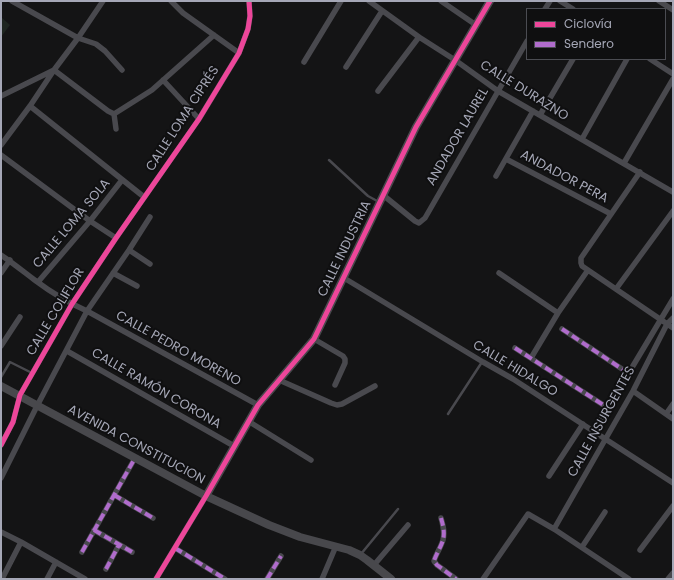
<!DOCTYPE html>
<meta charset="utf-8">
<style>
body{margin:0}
#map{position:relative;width:674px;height:580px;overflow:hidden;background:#141415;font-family:Poppins,sans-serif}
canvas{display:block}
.frame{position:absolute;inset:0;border:2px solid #a5a7b6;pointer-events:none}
.legend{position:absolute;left:526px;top:8px;width:140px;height:52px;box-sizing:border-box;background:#0f0f10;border:1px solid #4b4c52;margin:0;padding:5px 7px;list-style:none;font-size:12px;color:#a5a7b6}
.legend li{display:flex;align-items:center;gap:8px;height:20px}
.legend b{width:20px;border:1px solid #4b4c52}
</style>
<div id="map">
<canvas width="674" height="580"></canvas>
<div class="frame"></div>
<ul class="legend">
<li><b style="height:5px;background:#ed469a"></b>Ciclovía</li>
<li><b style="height:5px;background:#b06ccc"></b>Sendero</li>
</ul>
</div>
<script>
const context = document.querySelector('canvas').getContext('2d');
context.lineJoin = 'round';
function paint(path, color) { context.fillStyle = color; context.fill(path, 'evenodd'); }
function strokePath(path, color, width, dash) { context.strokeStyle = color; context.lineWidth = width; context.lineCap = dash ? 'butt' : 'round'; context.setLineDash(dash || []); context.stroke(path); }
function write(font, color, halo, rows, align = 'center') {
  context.font = font + ' Poppins,sans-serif'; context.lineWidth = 4; context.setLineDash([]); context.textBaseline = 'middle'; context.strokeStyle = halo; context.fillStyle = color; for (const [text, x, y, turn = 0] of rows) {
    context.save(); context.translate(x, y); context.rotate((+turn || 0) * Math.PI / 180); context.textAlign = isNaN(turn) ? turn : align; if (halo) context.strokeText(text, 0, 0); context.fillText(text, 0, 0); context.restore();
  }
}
const green = new Path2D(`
 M1 17 10 25 1 37Z`);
const lane = new Path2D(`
 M329 160 368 196 379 202
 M1 377 10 362 32 373
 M448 414 482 362
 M361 554 398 509`);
const street = new Path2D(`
 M12 1 78 38 96 44 105 51 122 70
 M171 1 183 13 239 53
 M369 1 419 37 455 60 498 91 673 192
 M441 1 476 25
 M560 1 573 9
 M659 1 673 10
 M545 9 550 1
 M650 59 673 74
 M304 62 341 1
 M346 67 382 11
 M163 80 199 119
 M378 91 419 37
 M1 96 54 70 108 111 114 114
 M30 106 144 197
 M114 114 152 90 214 35
 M114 114 116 129
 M540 115 573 59
 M582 139 627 59
 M1 145 30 106 54 70 78 38 103 1
 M1 155 90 221 116 238
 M506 159 611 214
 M624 163 673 79
 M640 172 581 258V263L582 266 673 328
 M496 176 533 111
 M383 195 415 221 419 223 425 218 527 41
 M129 250 150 264
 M1 255C13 263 24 272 36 281 52 293 69 303 87 311L258 405
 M1 273 10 260
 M113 273 137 286
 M499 273 558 313
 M344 278 483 362 513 379 673 483
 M38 282 90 221 122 180
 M616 289 673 211
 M562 329 628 373
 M314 339 343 356 345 359V363L335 385
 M1 346 20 317
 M515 348 608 408
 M67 351 234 446
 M531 358 558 313 588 270
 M279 380 331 403 337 405 342 404 375 386
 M633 391 673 419
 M666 414 673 404
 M248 421 311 460
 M594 431 673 299
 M1 445 13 422 20 395 72 304 116 238 199 119 239 53 248 29 250 16 249 1
 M549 476 583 424
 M1 478 37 406 87 311 129 250 150 217
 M114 495 153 518
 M441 518C443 525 445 532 443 540 441 547 436 554 434 561L437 565 456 579
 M554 529 633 391 667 324 673 318
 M94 530 132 552
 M1 532 21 542 85 579
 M582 547 605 512
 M175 548 225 579
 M640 550 673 506
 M82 552 135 458
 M374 565 408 525
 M106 569 119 545
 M2 579 21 542
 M47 579 56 562
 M156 579 206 496
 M267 579 281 556
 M322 579 336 546
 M483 579 528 514 554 529 629 579
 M668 579 673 573`);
const secondary = new Path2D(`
 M1 386 206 496 269 525 300 537 349 550 360 555 367 560 391 579
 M206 496 258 405 314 339 416 127 490 1`);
const quiet = new Path2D(`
 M562 329 628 373
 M515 348 608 408
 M114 495 153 518
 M441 518C443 525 445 532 443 540 441 547 436 554 434 561L437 565 456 579
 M94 530 132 552
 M175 548 225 579
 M82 552 135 458
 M106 569 119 545
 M267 579 281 556`);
const cycleway = new Path2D(`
 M1 445 13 422 20 395 72 304 116 238 199 119 239 53 248 29 250 16 249 1
 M156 579 206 496 258 405 314 339 416 127 490 1`);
const streetNames = [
 ["CALLE DURAZNO",524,91,32],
 ["CALLE LOMA CIPRÉS",183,119,-57],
 ["ANDADOR LAUREL",458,137,-60],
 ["ANDADOR PERA",564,177,28],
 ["CALLE LOMA SOLA",72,224,-50],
 ["CALLE INDUSTRIA",345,249,-64],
 ["CALLE COLIFLOR",56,312,-59],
 ["CALLE PEDRO MORENO",178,349,29],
 ["CALLE HIDALGO",515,369,31],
 ["CALLE RAMÓN CORONA",156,389,30],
 ["CALLE INSURGENTES",602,422,-61],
 ["AVENIDA CONSTITUCION",136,445,28]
];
paint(green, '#1e2520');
strokePath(lane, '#49494e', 2.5);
strokePath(street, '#49494e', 5.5);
strokePath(secondary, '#48484c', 8);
strokePath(quiet, '#b06ccc', 4, [8, 4]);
strokePath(cycleway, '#ed469a', 5);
write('13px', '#a5a7b6', '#0f0f10', streetNames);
</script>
